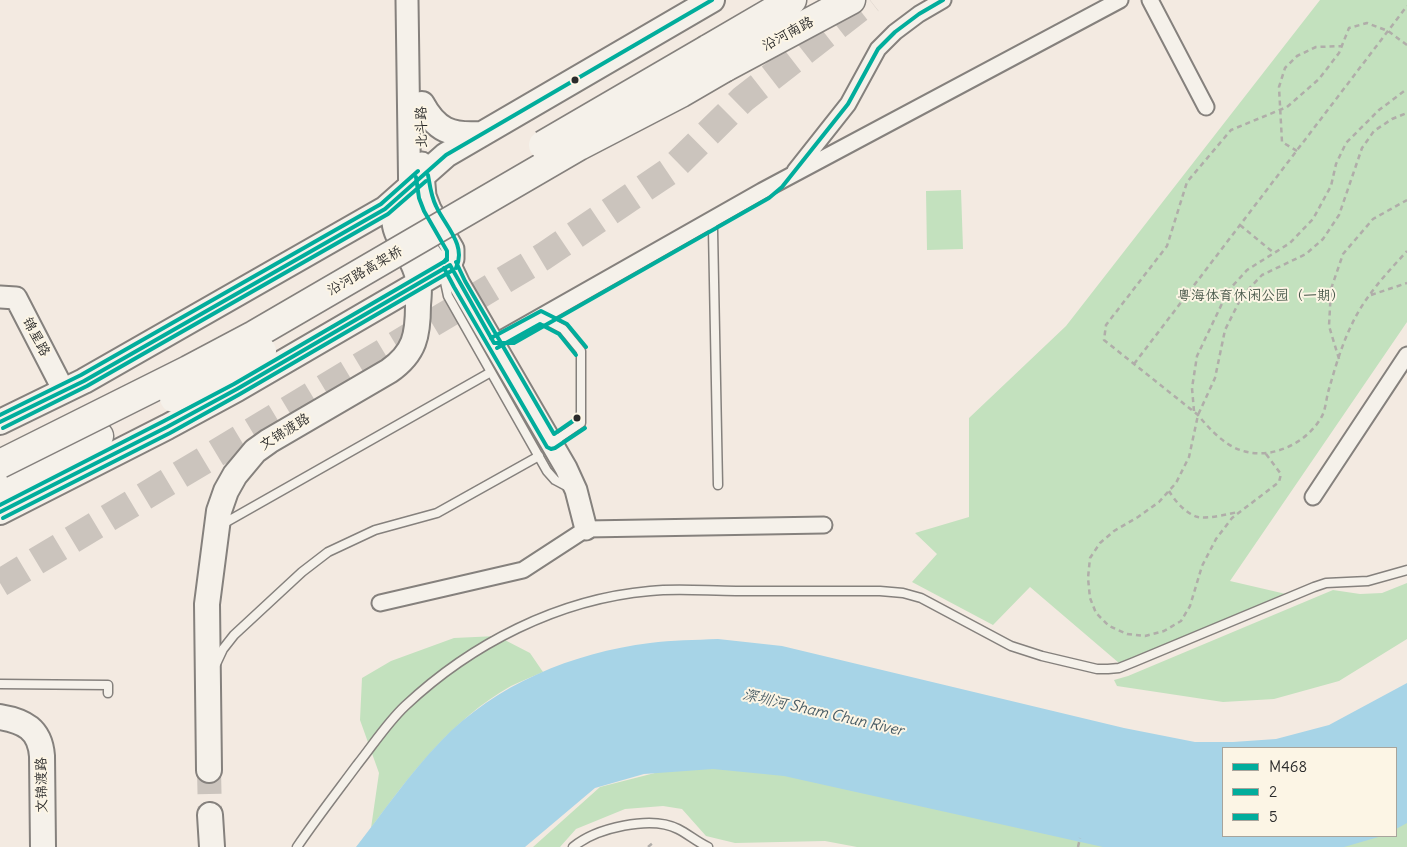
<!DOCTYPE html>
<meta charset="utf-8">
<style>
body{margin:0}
#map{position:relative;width:1407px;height:847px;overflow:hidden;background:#f3eae1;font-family:Delius,sans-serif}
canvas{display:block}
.legend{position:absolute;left:1222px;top:747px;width:175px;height:90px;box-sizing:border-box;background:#fcf5e5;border:1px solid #a8a49b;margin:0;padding:6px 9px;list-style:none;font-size:15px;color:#2b2b2b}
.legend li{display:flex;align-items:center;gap:10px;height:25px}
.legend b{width:25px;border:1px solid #a8a49b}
</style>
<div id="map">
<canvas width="1407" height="847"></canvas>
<ul class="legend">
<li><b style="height:6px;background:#01ad9c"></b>M468</li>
<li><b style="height:6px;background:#01ad9c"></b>2</li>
<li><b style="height:6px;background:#01ad9c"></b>5</li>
</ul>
</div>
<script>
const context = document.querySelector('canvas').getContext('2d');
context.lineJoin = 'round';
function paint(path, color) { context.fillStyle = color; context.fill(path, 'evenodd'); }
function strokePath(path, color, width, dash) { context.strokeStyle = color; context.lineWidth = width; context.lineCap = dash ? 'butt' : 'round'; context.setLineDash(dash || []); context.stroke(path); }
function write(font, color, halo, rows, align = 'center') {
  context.font = font + ' Delius,"LXGW WenKai TC",sans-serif'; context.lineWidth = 4; context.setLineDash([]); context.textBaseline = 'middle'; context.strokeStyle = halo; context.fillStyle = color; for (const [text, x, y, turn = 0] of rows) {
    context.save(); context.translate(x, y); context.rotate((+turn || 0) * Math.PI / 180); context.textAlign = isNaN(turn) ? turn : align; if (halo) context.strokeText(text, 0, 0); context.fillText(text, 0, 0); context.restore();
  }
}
const green = new Path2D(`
 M1320 0H1407V322L1230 581 1286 594 1119 663 1030 587 993 625 912 582 937 554 915 533 969 517V418L1066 326Z
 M961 190 963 249 927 250 926 191Z
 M1407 583V639L1339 681 1274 699 1223 702 1117 686 1114 680 1128 676 1333 590 1360 594 1382 593Z
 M497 636 530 653 543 672C532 677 521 681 511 686 452 719 410 775 371 828L379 773 360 720 362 678 391 661 454 638Z
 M690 764 772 771 1133 847H857L825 841 735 843 706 836 682 809 663 806 625 809 576 829 560 847H533L600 787Z
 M1407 818V847H1320L1355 836H1396V822Z`);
const water = new Path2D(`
 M718 639 782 646 1124 728 1195 742H1233L1276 739 1329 725 1407 683V823L1396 829V748H1223V836H1382L1344 847H1103L784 776 713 769 644 774 595 788 525 847H356C384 811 409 774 441 741 496 684 572 653 650 643 672 640 695 640 718 639Z`);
const primaryTunnel = new Path2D(`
 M209 770 210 815`);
const highwayTunnel = new Path2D(`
 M0 583 544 256 671 170 743 99 870 0`);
const path = new Path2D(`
 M1407 45 1388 31 1367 23 1349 28 1339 53 1319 79 1287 107 1231 130 1187 182 1167 246 1106 325 1104 340 1198 415C1207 426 1216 436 1228 444 1260 465 1303 448 1321 418 1326 410 1326 398 1329 389 1335 368 1342 344 1352 324 1365 296 1387 273 1407 251
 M1297 151 1282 142 1279 87 1285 68 1297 56 1316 47 1342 46
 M1240 225 1274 253
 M1371 295 1407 283
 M1339 359 1329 326 1331 289 1343 254 1373 219 1407 200
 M1134 364 1407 6
 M1194 411 1192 388 1197 356 1228 291 1247 270 1290 243 1313 219 1331 186 1336 164 1346 143 1379 110 1407 89
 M1266 454 1281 474 1279 482 1232 518 1216 539 1202 566 1190 606 1181 621 1164 631 1145 636 1127 634 1109 626 1096 613 1090 598 1088 578 1090 558 1100 543 1114 531 1138 517 1159 502 1176 483 1189 457 1198 415 1215 378 1225 330 1242 296 1262 275 1306 254 1323 239 1339 215 1362 148 1374 131 1392 119 1407 113
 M1169 491C1175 501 1186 514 1198 517 1209 519 1228 514 1238 512
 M648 847 654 842
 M1078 847 1080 838`);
const lane = new Path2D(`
 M711 220 713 230 718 485
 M446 274 445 282 448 296 547 471 555 480 570 488
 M540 317 563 329 581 351V423L553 442
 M221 525 491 372
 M216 664 223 649 234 635 302 572 328 552 375 530 437 513 539 456
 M0 684 108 685V693
 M297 847C316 819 337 792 357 765 373 745 387 723 405 706 471 644 558 599 650 591 678 588 708 591 736 591 784 591 832 591 880 591L903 593 921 598 1011 646 1042 656 1097 669H1108L1119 668 1134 662 1314 587 1326 583 1368 581 1407 570
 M573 847C596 828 651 815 678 829 688 834 697 842 708 847`);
const street = new Path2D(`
 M1150 0 1206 107
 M795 171 848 104 878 49 895 32 919 14 943 0
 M494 343 762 191 1120 0
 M1313 497 1407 355
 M380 603 523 570 586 529 824 525`);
const secondary = new Path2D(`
 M407 0 410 212C414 224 426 250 435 259 439 264 444 265 450 265
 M422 163 425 196 430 209 453 249V259L450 265
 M450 265 459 284 566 468 576 490 586 529
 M0 297 16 298 64 391`);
const primary = new Path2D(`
 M422 104C436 130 451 136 480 134
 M0 422 84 381 385 209 446 155 712 0
 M0 512 167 427 237 389 450 265
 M0 717C24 721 40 729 42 756L43 847
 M209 770 207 604 219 511 226 491 235 475 255 451 269 441 389 371C415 353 418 335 418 305 419 294 420 282 416 271 407 243 378 223 407 196
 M210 815 212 847`);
const highway = new Path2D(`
 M708 49 792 0
 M724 68 851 0
 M0 487 99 436`);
const highwayBridge = new Path2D(`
 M543 145 708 49
 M174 398 221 375 262 351
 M0 464 188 370 254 335 579 146 681 93 724 68`);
const bus1 = new Path2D(`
 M0 422 84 381 385 209 446 155 712 0
 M0 512 167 427 237 389 450 265 494 343H514L769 198 782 187 848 104 878 49 895 32 919 14 943 0`);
const bus2 = new Path2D(`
 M416 177 419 198 424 211 447 251V258L444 262
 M444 268 454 287 547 447 551 449 555 448 585 428
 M497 348 540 324 559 334 576 355
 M3 428 87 386 388 214 426 181
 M3 518 170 433 240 394 453 270`);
const bus3 = new Path2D(`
 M428 175C430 186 431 196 436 206 445 226 467 245 456 268
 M456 262 465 281 554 434 577 418
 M491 338 541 311 567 324 586 347
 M0 415 81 375 381 204 418 171
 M0 505 164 421 234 384 447 260`);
const markers = [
 [575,80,4.5,"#2b2b2b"],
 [577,418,4.5,"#2b2b2b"]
];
const streetNames = [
 ["沿河南路",788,34,-28],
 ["北斗路",422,127,-91],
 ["沿河路高架桥",365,271,-30],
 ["锦星路",36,337,62],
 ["文锦渡路",285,432,-32],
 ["文锦渡路",42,785,-91]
];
const parkNames = [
 ["粤海体育休闲公园（一期）",1261,296]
];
const waterNames = [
 ["深圳河 Sham Chun River",823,713,13]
];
paint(green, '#c3e1be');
paint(water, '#a7d4e7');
strokePath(primaryTunnel, '#cbc4bd', 24, [24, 12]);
strokePath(highwayTunnel, '#cbc4bd', 28, [28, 14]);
strokePath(lane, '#85817d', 11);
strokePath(street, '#85817d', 19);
strokePath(secondary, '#85817d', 25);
strokePath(primary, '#85817d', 28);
strokePath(highway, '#85817d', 31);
strokePath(path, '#b0ada9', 2.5, [5, 4]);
strokePath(lane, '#f5f1ea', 8);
strokePath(street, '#f5f1ea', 15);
strokePath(secondary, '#f5f1ea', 21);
strokePath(primary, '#f5f1ea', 24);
strokePath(highway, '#f5f1ea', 28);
strokePath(highwayBridge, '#85817d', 31, []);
strokePath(highwayBridge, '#f5f1ea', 28);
strokePath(bus1, '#01ad9c', 4);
strokePath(bus2, '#01ad9c', 4);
strokePath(bus3, '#01ad9c', 4);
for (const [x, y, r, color] of markers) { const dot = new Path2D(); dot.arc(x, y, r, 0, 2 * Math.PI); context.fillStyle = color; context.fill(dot); strokePath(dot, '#fcf5e5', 2); }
write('14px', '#2b2b2b', '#fcf5e5', streetNames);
write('14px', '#475749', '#fcf5e5', parkNames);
write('italic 15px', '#475b64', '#fcf5e5', waterNames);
</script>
